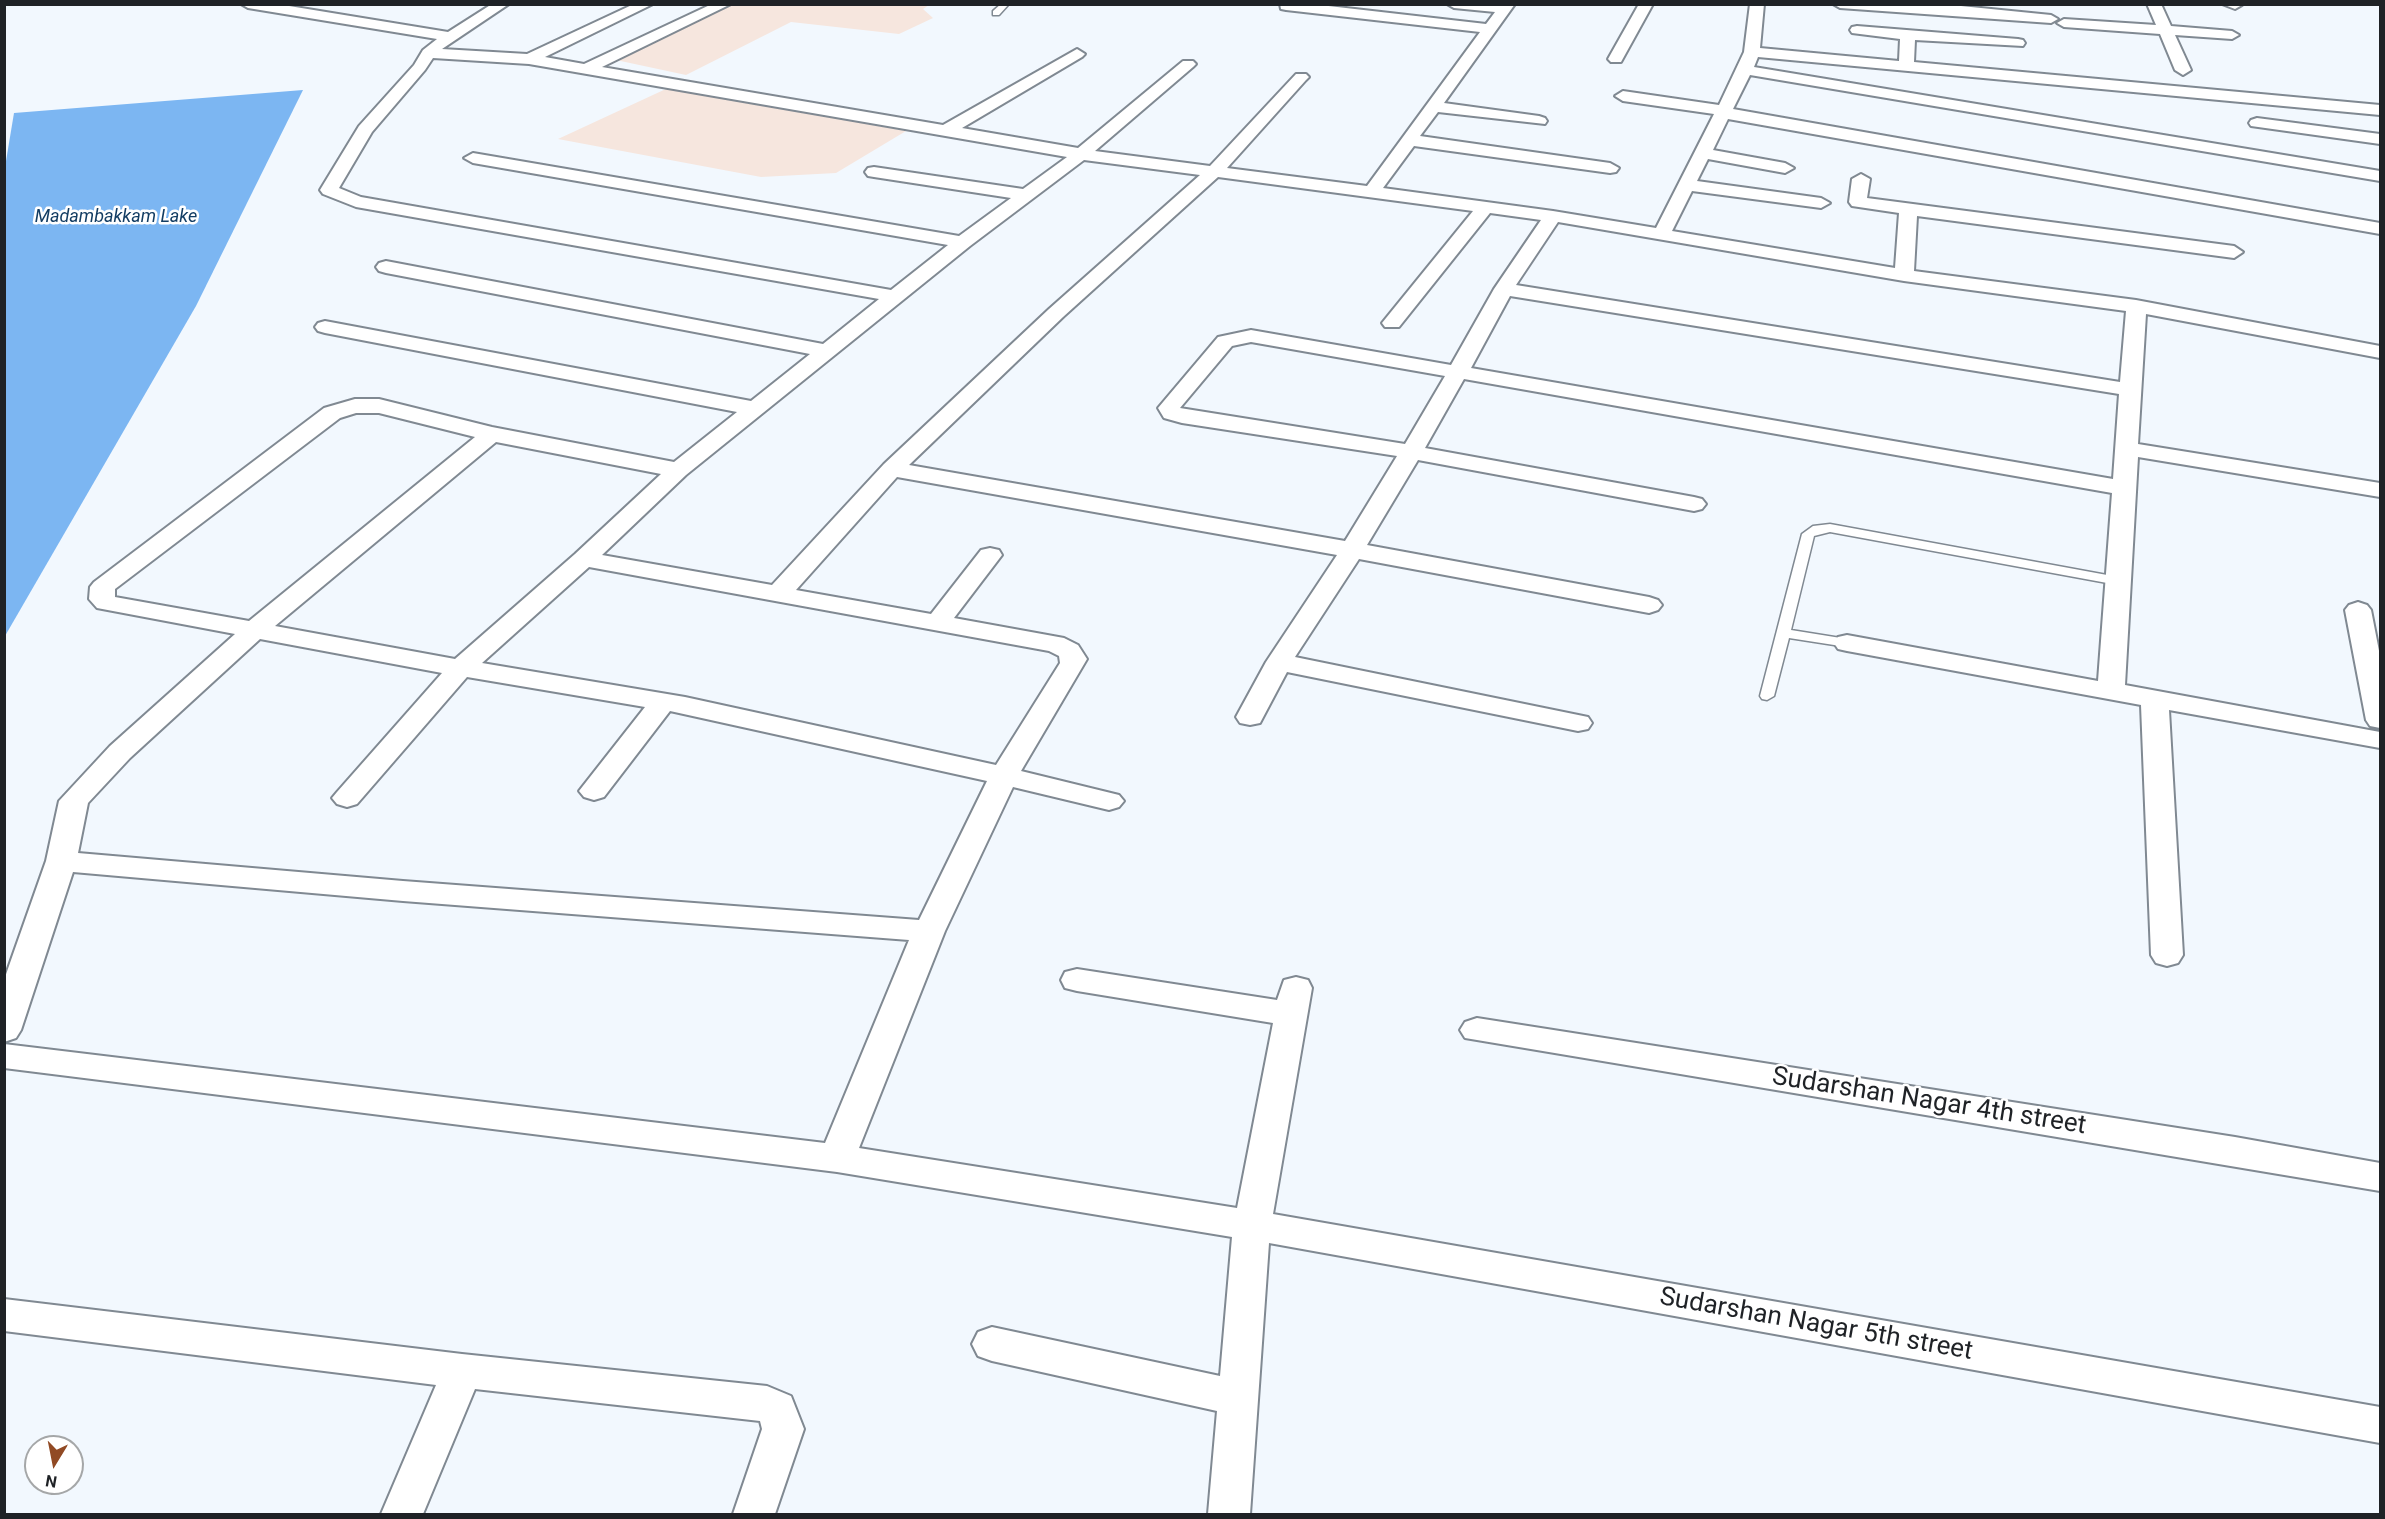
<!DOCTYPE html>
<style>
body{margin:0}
#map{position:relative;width:2385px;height:1519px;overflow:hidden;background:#f2f8fe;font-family:Roboto,sans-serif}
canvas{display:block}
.frame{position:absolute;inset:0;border:6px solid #1f2226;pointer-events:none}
.north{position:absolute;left:24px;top:1435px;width:60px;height:60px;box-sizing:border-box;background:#fff;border:2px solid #a5a7a8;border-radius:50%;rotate:190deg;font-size:16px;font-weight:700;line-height:24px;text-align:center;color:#1f2226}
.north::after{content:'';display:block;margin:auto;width:21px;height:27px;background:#914a24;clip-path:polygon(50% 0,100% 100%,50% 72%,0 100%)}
</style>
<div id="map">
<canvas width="2385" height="1519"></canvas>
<div class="frame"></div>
<div class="north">N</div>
</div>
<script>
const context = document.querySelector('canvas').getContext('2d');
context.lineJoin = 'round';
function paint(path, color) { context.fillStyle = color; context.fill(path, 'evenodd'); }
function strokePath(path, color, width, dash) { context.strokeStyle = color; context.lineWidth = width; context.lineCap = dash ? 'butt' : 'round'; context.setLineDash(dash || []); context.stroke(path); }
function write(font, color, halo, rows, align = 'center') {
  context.font = font + ' Roboto,sans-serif'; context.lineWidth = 5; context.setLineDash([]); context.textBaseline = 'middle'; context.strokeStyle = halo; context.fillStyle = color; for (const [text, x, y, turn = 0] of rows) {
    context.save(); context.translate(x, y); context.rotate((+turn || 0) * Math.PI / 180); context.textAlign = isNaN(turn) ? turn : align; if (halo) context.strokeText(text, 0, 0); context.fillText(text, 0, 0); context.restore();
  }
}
const green = new Path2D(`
 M725 5H929L923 9 933 18 899 34 791 22 686 75 616 60Z
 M668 88 906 131 836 173 761 177 558 139Z`);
const water = new Path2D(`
 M303 90 196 306 5 636 4 173 14 113Z`);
const service = new Path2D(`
 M1001 4H1009L999 15H993V11Z
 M1830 524 2118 577 2125 581 2118 585 1830 532 1814 536 1791 630 1847 639 1854 643 1847 647 1789 638 1774 696 1767 700 1762 699 1760 696 1802 534 1813 526Z`);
const minor = new Path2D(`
 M241 4H277L448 32 492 4H509L442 49 527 54 634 4H653L545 57 584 64 712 4H731L602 67 943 125 1077 49 1085 54 1082 57 962 128 1078 148 1183 61H1193L1196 64 1193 67 1095 151 1210 166 1296 74H1306L1309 77 1306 80 1227 168 1367 186 1480 32 1286 10 1281 9 1280 4H1311L1486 24 1495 12 1454 8 1447 4H1515L1444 103 1539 116 1545 118 1547 121 1545 124 1438 112 1420 136 1610 163 1619 168 1616 172 1610 173 1414 146 1383 188 1553 211 1656 228 1714 114 1623 101 1615 96 1623 91 1719 105 1744 52 1750 4H1764L1760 48 1899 61 1900 39 1852 33 1850 30 1852 27 1857 26 2018 39 2023 40 2025 43 2023 46 1915 40 1914 62 2380 105V115L1758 57 1754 67 2380 171V181L1750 75 1733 109 2380 223V234L1728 119 1713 150 1785 163 1794 168 1785 173 1708 159 1697 181 1821 198 1830 203 1821 208 1692 191 1672 231 1895 268 1899 213 1852 206 1849 202 1852 179 1861 174 1870 179 1867 198 2234 246 2243 252 2234 258 1917 216 1914 271 2136 300 2380 346V358L2146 314 2138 444 2380 483V497L2138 457 2125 685 2380 732V748L2169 710 2183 955 2178 963 2167 966 2156 963 2151 955 2141 705 1847 651 1838 649 1834 643 1838 637 1847 635 2098 681 2112 493 1464 379 1425 448 1694 497 1702 499 1706 504 1702 509 1694 511 1418 460 1367 545 1649 597 1658 600 1662 605 1658 610 1649 613 1359 559 1295 657 1588 717 1592 723 1588 729 1578 731 1287 672 1260 723 1250 725 1240 723 1236 717 1266 662 1337 555 897 477 796 590 931 614 981 550 990 548 999 550 1002 555 954 618 1064 638 1078 645 1087 659 1021 771 1119 795 1124 801 1119 807 1109 810 1013 787 945 931 859 1148 1237 1208 1273 1023 1077 991 1065 988 1061 980 1065 972 1077 969 1277 1000 1284 980 1296 977 1308 980 1312 988 1273 1214 2380 1407V1443L1269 1243 1250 1514H1208L1217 1411 992 1361 978 1356 972 1344 978 1332 992 1327 1220 1376 1232 1237 837 1172 4 1068V1044L825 1143 909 940 403 901 73 872 21 1030 16 1038 4 1042V980L46 861 59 801 110 746 235 634 97 608 89 599 90 587 94 582 324 408 355 399H379L492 427 674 462 737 412 325 333 318 331 315 327 318 323 325 321 751 401 810 354 386 273 379 271 376 267 379 263 386 261 823 344 879 299 356 207 323 194 320 190 359 126 414 65 423 50 437 39 248 8ZM433 58 529 64 1067 157 1023 189 874 167 868 168 865 172 868 176 874 177 1011 198 959 236 473 153 464 158 473 163 948 245 891 290 361 197 339 188 372 132 425 70ZM1084 160 1200 175 1049 309 884 464 772 585 602 555 686 475 970 246ZM1218 177 1473 211 1382 323 1385 327H1399L1490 213 1541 220 1494 289 1451 365 1251 330 1218 337 1158 408 1164 418 1182 423 1397 456 1345 541 909 465 1063 317ZM1558 222 1904 281 2126 311 2120 382 1516 285ZM1510 296 2119 394 2113 479 1471 368ZM1251 342 1445 376 1405 444 1180 408 1232 346ZM356 413H379L475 437 249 621 115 597V589L119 586 340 418ZM496 442 661 474 575 554 455 659 275 626ZM589 567 1049 651 1059 656 1060 663 996 765 685 697 482 663ZM260 639 442 673 337 792 332 798 337 804 347 807 357 804 467 677 645 707 579 791 584 797 594 800 604 797 670 711 987 781 919 920 403 881 78 853 88 803 130 758Z
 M1639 4H1653L1621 62H1611L1608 59Z
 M1833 4H1941L2051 15 2058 19 2051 23 1840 8Z
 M2147 4H2161L2171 26 2232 31 2239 35 2232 39 2175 35 2191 70 2183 75 2175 70 2160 34 2064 27 2057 23 2064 19 2156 25Z
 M2222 4H2242V5L2235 9Z
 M2257 118 2380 134V144L2251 126 2249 123 2251 120Z
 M2358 602 2367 605 2371 610 2380 656V728L2370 726 2366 720 2345 610 2349 605Z
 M1477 1018 2235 1137 2380 1163V1191L1465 1038 1460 1030 1465 1022Z
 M4 1299 462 1354 767 1386 791 1396 804 1429 775 1514H733L762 1429 760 1421 475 1389 423 1514H381L436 1385 4 1331Z`);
const farWaternames = [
 ["Madambakkam Lake",116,217]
];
const nearStreetnames = [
 ["Sudarshan Nagar 4th street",1929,1102,9],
 ["Sudarshan Nagar 5th street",1816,1325,10]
];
paint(green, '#f6e6de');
paint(water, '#7cb6f2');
strokePath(service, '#808992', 3);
strokePath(minor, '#808992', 4);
paint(service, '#fff');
paint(minor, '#fff');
write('italic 18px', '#133d63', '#fff', farWaternames);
write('26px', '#1f2226', '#fff', nearStreetnames);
</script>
